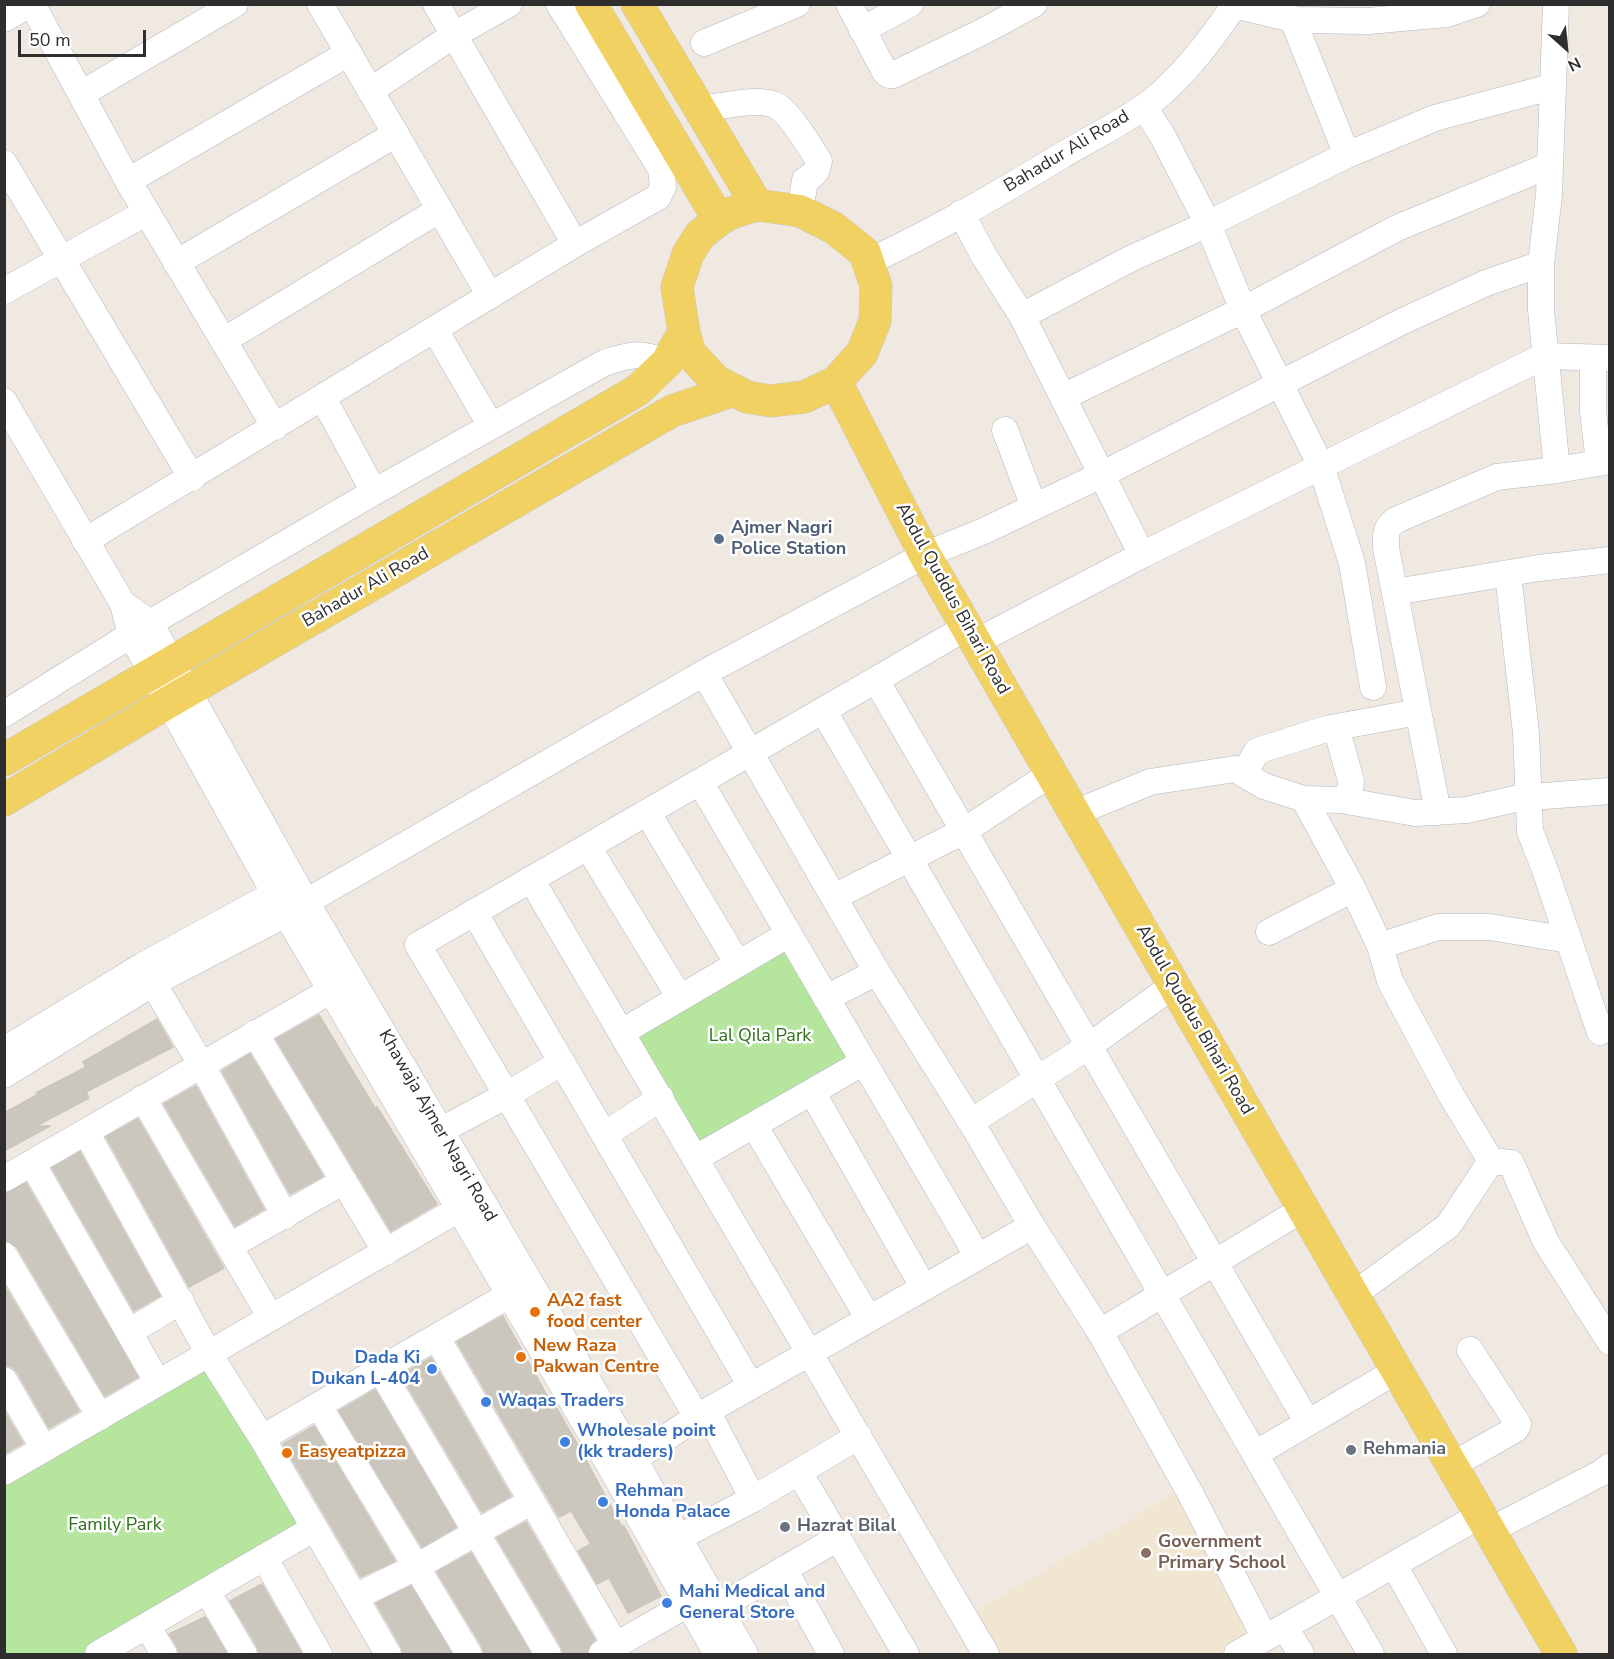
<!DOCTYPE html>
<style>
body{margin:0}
#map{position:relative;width:1614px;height:1659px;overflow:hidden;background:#efe9e1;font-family:"Nunito Sans",sans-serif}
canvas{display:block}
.frame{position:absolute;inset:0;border:6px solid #2e2e2e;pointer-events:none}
.north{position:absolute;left:1536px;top:18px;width:60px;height:60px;-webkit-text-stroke:4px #fff;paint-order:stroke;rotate:153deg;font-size:16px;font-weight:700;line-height:24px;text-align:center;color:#2e2e2e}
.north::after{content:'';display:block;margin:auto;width:21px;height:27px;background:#2e2e2e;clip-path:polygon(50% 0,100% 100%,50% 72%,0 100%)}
.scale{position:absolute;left:18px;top:30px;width:128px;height:27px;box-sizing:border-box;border:3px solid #2e2e2e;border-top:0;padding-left:8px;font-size:18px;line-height:21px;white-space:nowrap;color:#2e2e2e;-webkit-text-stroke:4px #fff;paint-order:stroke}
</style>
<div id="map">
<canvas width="1614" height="1659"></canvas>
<div class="frame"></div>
<div class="north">N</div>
<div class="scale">50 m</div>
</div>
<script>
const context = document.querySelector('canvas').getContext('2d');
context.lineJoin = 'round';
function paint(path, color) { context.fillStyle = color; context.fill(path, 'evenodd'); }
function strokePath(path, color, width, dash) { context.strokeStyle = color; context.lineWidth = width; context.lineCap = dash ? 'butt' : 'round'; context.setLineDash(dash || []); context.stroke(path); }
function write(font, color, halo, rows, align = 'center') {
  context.font = font + ' "Nunito Sans",sans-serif'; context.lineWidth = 5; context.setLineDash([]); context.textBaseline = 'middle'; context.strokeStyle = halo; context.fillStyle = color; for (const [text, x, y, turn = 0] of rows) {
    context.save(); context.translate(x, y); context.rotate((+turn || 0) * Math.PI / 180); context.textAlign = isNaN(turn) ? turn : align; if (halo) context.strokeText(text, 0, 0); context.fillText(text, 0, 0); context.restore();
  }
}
const education = new Path2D(`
 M1181 1489 1265 1638 1236 1654H987L966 1617Z`);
const green = new Path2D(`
 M789 934 864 1062 696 1158 622 1032Z
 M209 1354 313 1529 98 1654H5L4 1472Z`);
const building = new Path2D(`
 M319 1015 375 1108 377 1107 437 1204 391 1231 276 1039Z
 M157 1019 173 1047 86 1092 89 1098 36 1126H50L4 1151V1113L37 1095 36 1093 86 1067 83 1062Z
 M250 1054 323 1176 290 1194 222 1071Z
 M196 1086 264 1209 235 1226 164 1104Z
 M138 1119 224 1268 189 1287 106 1137Z
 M80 1152 160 1296 134 1311 52 1168Z
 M26 1183 138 1377 105 1396 17 1247 6 1241 4 1237V1194Z
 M4 1285 79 1411 49 1428 17 1372 12 1367 4 1365Z
 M503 1316 549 1399 551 1398 578 1445 622 1527 624 1526 661 1596 628 1613 609 1578 597 1584 578 1551 591 1544 571 1511 559 1517 457 1342Z
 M431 1358 511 1496 482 1512 401 1375Z
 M375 1390 456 1527 422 1547 339 1411Z
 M4 1411 23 1443 4 1454Z
 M314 1426 395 1561 361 1577 283 1444Z
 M526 1522 595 1640 589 1646 587 1654H563L561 1646 497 1538Z
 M471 1553 531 1654H484L482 1646 437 1572Z
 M262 1584 302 1654H259L257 1646 230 1601Z
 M411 1586 452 1654H403L401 1646 376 1603Z
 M205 1617 227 1654H179L177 1646 169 1634Z`);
const minor = new Path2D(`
 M32 4 128 181 275 427
 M320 4 490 296
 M436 4 575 244
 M849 4 885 72 889 75H893L982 32 1034 4
 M1556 4 1549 195 1541 264V310L1557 470
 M1234 5 1297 20 1368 21 1447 14 1477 4
 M4 19 30 4
 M1293 20 1347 155
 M862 30 910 4
 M704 43 797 4
 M370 91 454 35 509 4
 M81 94 235 4
 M1144 107 1162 135 1208 224 1243 310 1321 466 1352 563 1373 687
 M700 109C720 107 757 97 775 105 788 110 811 148 819 161 818 171 814 175 805 180L800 211
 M4 163 192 478
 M128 181 349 53
 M961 213 984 256 1022 316 1142 555
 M868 262C935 231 998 194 1061 156 1088 140 1118 125 1144 107 1178 83 1212 39 1235 4
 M176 263 396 134
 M4 291 147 212
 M1022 316 1130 259 1208 224 1347 155 1435 118 1551 87
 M435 330 491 426
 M223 341 439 210
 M1593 358V411L1599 463
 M1063 397 1243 310 1397 228 1550 165
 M323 398 374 492
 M4 401 123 604 150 623 301 893 634 1459 745 1654
 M1005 430 1034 507
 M85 541 575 244 658 197 663 187 661 169 559 4
 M1508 574 1526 733 1530 831 1545 870 1600 1032
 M1395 592 1539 568 1610 560
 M123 604 131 635 286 914 611 1468 717 1654
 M976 642 1142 555 1544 356 1610 358
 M704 673 877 972 971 1122 1032 1226 1100 1332 1189 1491 1265 1638
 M876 680 1308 1423
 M823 710 1371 1654
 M4 714 150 623 374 492 604 363C633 354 637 352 667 362
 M1336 727 1351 781 1349 801
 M1244 774 1257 751 1326 729 1418 712
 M700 782 978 1257
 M1304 799 1353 889 1380 946 1390 981 1451 1095 1491 1161 1511 1163 1546 1242 1610 1342
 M647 812 738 964
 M1438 812 1386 548C1386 535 1384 529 1396 520L1497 477 1557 470 1610 461
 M1075 813 1150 782 1235 769 1264 786 1304 799 1341 800 1415 813 1467 810 1519 798 1610 791
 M588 847 680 998
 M531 879 986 1654
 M834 897 964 831 1052 773
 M306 902 704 673 925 555 986 530 1101 475 1401 322 1486 283 1541 264
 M474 912 751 1386
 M1269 932 1353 889
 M1380 946 1438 927H1490L1569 940
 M153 983 201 1064 285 1216
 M826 998 877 972
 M622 1032 789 934
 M255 1033 386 1252
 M4 1050 142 966 274 894
 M4 1075 153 983 286 914
 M812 1092 924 1288
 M143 1098 271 1318
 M971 1122 1089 1046 1174 985
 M754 1125 869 1319
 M440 1131 507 1095 562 1062
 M86 1132 209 1354 262 1438 388 1654
 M604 1135 661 1098
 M696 1158 864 1062
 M32 1163 158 1383
 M4 1179 330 991
 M230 1246 344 1181
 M4 1255 100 1417
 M1353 1295 1448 1226 1491 1161
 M129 1332 181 1301
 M1100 1332 1303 1209
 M437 1338 616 1646
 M381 1371 548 1654
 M4 1380 44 1449
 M319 1406 469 1654
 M707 1411 753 1499 859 1436
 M697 1417 418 945 967 627
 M262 1438 509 1295
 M1255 1454 1396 1371
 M634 1459 697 1417 1032 1226
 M1451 1466 1516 1429 1518 1424 1470 1350
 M4 1472 459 1209
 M799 1472 906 1654
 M1489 1531 1601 1473 1610 1466
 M678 1538 753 1499
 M264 1557 319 1654
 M1394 1565 1444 1654
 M784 1569 831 1654
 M207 1591 244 1654
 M355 1597 416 1567 532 1501
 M718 1608 838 1538
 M147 1626 164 1654
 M1285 1627 1301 1654
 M602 1653 688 1604
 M98 1654 313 1529
 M1237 1654 1479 1516`);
const major = new Path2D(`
 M591 4 719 220
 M637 4 757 205
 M757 205 800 211 834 228 865 253 876 286 875 321 862 353 836 382 804 397 770 401 747 397 716 381 690 353 684 332 677 287 688 254 700 235 719 220 731 213Z
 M836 382 925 555 1561 1654
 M4 760 638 390 667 362 684 332
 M4 800 167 703 672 411 734 390`);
const markers = [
 [719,539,6,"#5c6f8a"],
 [535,1312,6,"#e8710a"],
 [521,1357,6,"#e8710a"],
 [432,1369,6,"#3f7fe0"],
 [486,1402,6,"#3f7fe0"],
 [565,1442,6,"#3f7fe0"],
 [1351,1450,6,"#6b7280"],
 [287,1453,6,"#e8710a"],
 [603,1502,6,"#3f7fe0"],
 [785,1527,6,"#6b7280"],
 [1146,1553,6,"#8d6e63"],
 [667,1603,6,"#3f7fe0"]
];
const streetNames = [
 ["Bahadur Ali Road",1067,152,-31],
 ["Bahadur Ali Road",366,588,-30],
 ["Abdul Quddus Bihari Road",952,599,61],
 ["Abdul Quddus Bihari Road",1194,1020,60],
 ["Khawaja Ajmer Nagri Road",437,1126,60]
];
const serviceNames = [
 ["Ajmer Nagri",731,529],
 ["Police Station",731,550]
];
const parkNames = [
 ["Lal Qila Park",760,1037],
 ["Family Park",115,1526]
];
const foodNames = [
 ["AA2 fast",547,1302],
 ["food center",547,1323],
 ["New Raza",533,1347],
 ["Pakwan Centre",533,1368],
 ["Easyeatpizza",299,1453]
];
const shopNames = [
 ["Dada Ki",420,1359,"right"],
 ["Dukan L-404",420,1380,"right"],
 ["Waqas Traders",498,1402],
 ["Wholesale point",577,1432],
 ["(kk traders)",577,1453],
 ["Rehman",615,1492],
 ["Honda Palace",615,1513],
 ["Mahi Medical and",679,1593],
 ["General Store",679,1614]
];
const worshipNames = [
 ["Rehmania",1363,1450],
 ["Hazrat Bilal",797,1527]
];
const educationNames = [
 ["Government",1158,1543],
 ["Primary School",1158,1564]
];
paint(education, '#f0e6d1');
paint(green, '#b6e59e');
paint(building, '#cbc7bf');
strokePath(building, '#cbc5ba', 1.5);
strokePath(minor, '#b4b7c1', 27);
strokePath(major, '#c9c9c9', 33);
strokePath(minor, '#fff', 26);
strokePath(major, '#f2d163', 32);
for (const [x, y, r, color] of markers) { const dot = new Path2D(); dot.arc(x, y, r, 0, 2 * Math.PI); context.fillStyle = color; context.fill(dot); strokePath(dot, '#fff', 2); }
write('18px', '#2e2e2e', '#fff', streetNames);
write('bold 18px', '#4e5e75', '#fff', serviceNames, 'left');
write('18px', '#2c6e1b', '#fff', parkNames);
write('bold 18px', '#c56008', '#fff', foodNames, 'left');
write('bold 18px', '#366cbe', '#fff', shopNames, 'left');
write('bold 18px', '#5b616d', '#fff', worshipNames, 'left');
write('bold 18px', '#785e54', '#fff', educationNames, 'left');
</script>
